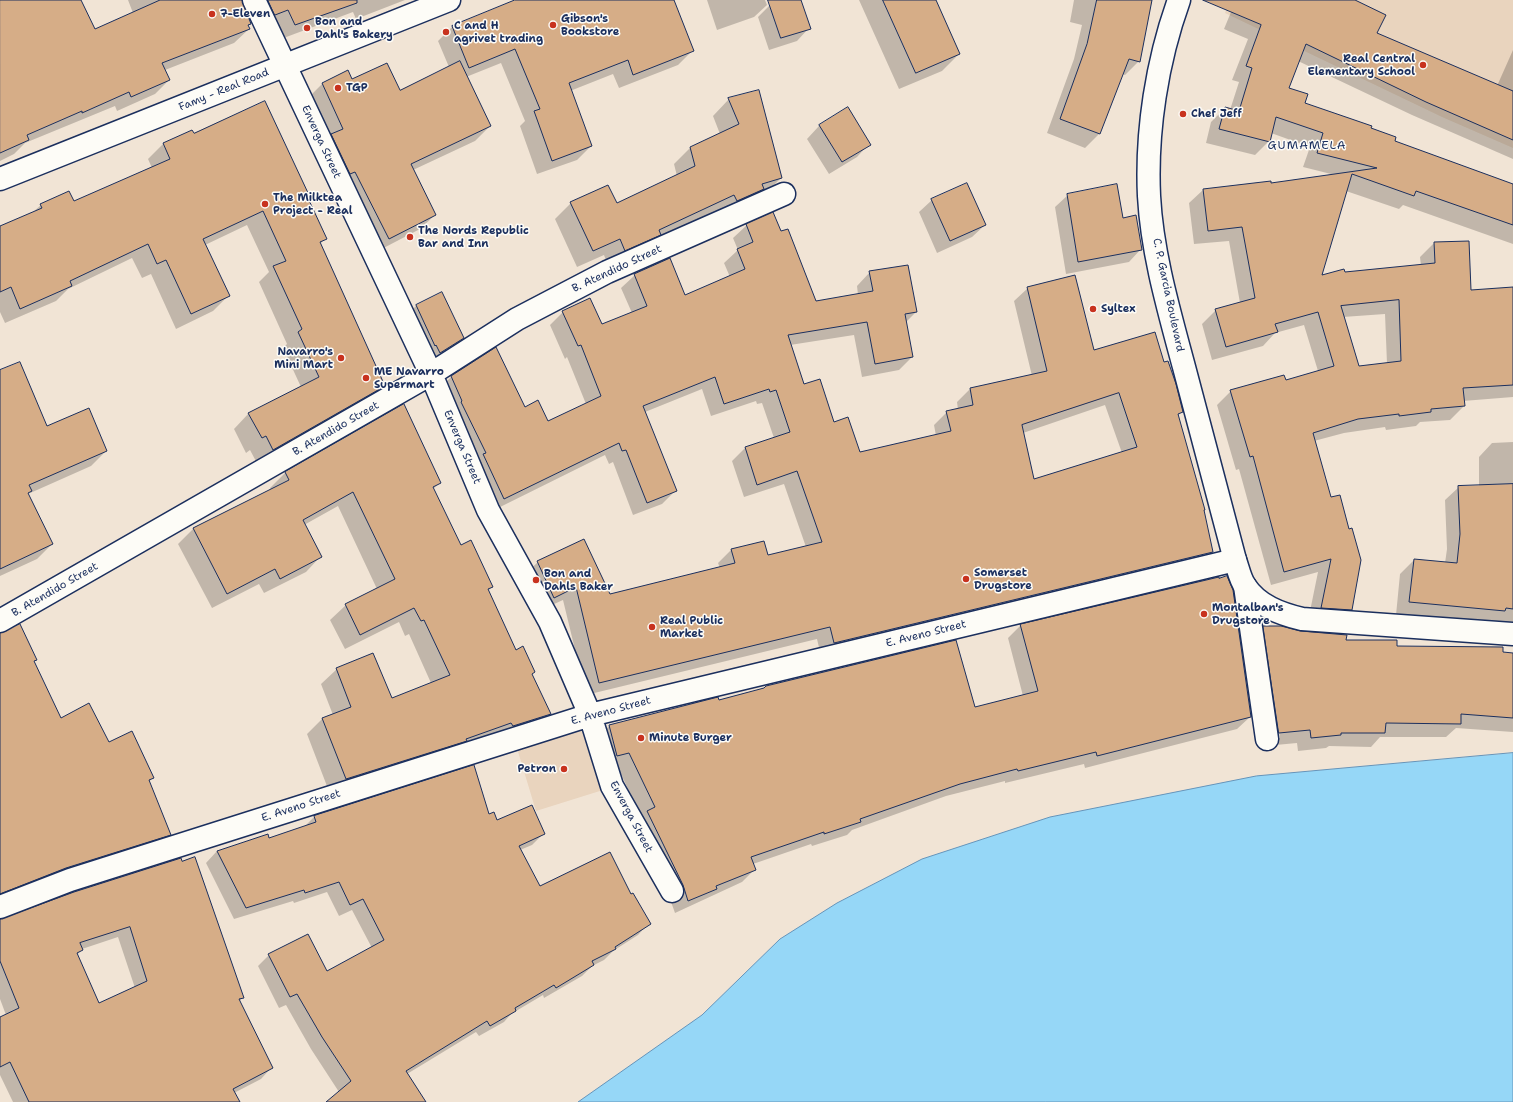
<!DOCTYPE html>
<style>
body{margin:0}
canvas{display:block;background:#f1e4d5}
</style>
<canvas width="1513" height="1102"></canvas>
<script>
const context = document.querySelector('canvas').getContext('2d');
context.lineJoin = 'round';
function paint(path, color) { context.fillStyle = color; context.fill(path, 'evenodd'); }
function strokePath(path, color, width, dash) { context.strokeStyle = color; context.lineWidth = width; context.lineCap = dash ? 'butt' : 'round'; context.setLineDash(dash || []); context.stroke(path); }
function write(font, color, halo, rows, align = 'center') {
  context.font = font + ' "Shantell Sans",sans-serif'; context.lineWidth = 3; context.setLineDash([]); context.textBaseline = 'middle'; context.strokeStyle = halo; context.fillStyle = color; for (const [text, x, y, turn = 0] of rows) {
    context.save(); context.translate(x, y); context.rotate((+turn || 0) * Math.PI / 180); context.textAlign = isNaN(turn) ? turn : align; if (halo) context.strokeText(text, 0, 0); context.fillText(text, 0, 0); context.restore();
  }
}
const built = new Path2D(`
 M1230 0H1513V148L1442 117 1225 13Z
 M583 724 603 790 536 811 516 745Z`);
const water = new Path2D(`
 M1513 753V1102H578L702 1015 780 939 837 903 922 859 1050 817 1256 776Z`);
const shadow = new Path2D(`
 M0 0H80L95 30 133 13 128 0H405L356 19 353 12 281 39 247 4 242 2 250 24 248 26 249 29 234 43 165 70 169 80 155 94 117 111 115 106 25 143 14 154 0 161Z
 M533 0H673L692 51 678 65 619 88 613 74 570 91 591 146 577 160 537 174 520 126 525 121 501 63 466 77 490 126 475 141 413 170 435 215 420 229 374 253 307 99 322 84 348 71 352 80 399 91 449 67 438 41 452 27 491 11Z
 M707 0H765L767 5 754 17 717 30Z
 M785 0H800L809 28 797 41 769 50 758 17 770 5Z
 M859 0H935L959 54 942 71 899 89Z
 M1074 0H1152L1139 61 1125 75 1122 74 1099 134 1085 148 1047 133 1074 59 1082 25 1070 22Z
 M1236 0H1353L1375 34 1497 86 1513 50V159L1412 115 1298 61 1288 88 1304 103 1369 129 1394 142 1513 185V244L1403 205 1399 209 1346 191 1321 276 1421 266 1420 257 1434 243 1470 291 1513 288V397L1463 401 1464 406 1450 420 1420 422 1416 426 1386 430 1385 427 1344 433 1314 441 1351 610 1337 623 1308 621 1318 572 1271 585 1239 469 1236 470 1217 405 1231 391 1285 381 1318 371 1304 325 1275 333 1263 346 1212 360 1202 324 1216 310 1240 303 1229 241 1194 244 1189 203 1203 190 1270 184 1335 175 1303 167 1310 147 1271 133 1269 141 1255 155 1206 143 1211 122 1225 108 1230 110 1239 82 1232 80 1248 39 1224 29ZM1385 314 1387 364 1358 367 1343 317Z
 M729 99 781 178 765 194 721 217 718 211 654 240 608 266 604 255 577 267 555 219 571 203 616 204 677 176 674 164 690 148 720 134 713 116Z
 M847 108 869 144 857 157 829 174 807 139 819 126Z
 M193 134 306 196 325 239 320 244 383 386 368 401 258 465 250 450 246 453 234 429 249 413 301 387 283 348 287 344 259 282 269 272 247 225 205 245 228 296 213 311 176 329 151 274 142 278 132 258 68 289 56 301 5 323 0 312V227L33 212 41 205 73 203 152 168 148 159 164 143Z
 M1068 195 1123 219 1141 249 1129 262 1066 274 1055 207Z
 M932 200 985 225 972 237 937 253 919 212Z
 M747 225 815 302 858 295 857 286 870 272 916 312 906 322 912 357 899 370 862 377 854 335 790 345 804 385 860 453 936 436 934 425 947 412 958 410 957 402 970 389 1032 376 1014 301 1028 288 1093 351 1164 363 1182 412 1177 416 1212 552 1199 565 821 656 817 639 586 695 563 600 541 610 524 575 538 562 609 595 720 568 718 563 732 549 767 556 806 547 784 484 744 497 732 461 745 448 774 438 762 403 757 404 756 401 711 416 702 389 645 412 675 491 662 504 633 515 613 462 609 464 605 455 490 512 438 390 451 377 524 408 548 422 586 404 567 357 565 359 550 325 563 312 602 325 632 313 621 288 635 275 684 297 730 277 724 263 738 250 733 238ZM1105 405 1122 453 1033 480 1023 433Z
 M442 294 462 338 450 351 427 365 404 318 416 306Z
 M0 371 47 427 106 451 91 466 28 494 52 544 37 559 0 576Z
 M404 405 440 483 433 489 460 546 492 587 488 591 516 651 534 672 531 675 550 714 534 729 330 794 307 734 322 719 333 715 321 684 337 669 392 699 431 683 409 634 405 636 399 622 345 649 330 620 346 605 377 589 338 506 304 525 321 556 306 572 264 593 259 584 212 608 178 544 193 529 271 490 270 488 285 473Z
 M1513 442V624L1396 615 1400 574 1414 560 1445 563 1447 549 1445 500 1459 487 1479 486V457L1492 443Z
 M1021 625 1250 717 1237 729 1085 768 1084 764 1005 783V781L946 796 852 830 847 835 812 846 811 844 753 864 755 869 742 882 675 913 641 818 617 765 597 738 610 725 718 701 974 708 1023 696 1008 638Z
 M1264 627 1345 641 1396 647 1513 654V732L1456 728 1446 737H1380L1371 747 1329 746 1326 748 1298 751 1297 743 1265 746 1250 641ZM1264 639H1266L1280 738H1279Z
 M0 633 36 659 33 662 60 719 108 743 153 777 149 782 170 834 159 846 0 900Z
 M489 816 497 822 544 833 532 845 520 850 539 887 631 895 649 923 638 935 613 951 604 960 592 966 582 976 544 998 543 995 511 1014 504 1022 479 1036 476 1032 407 1074 422 1102H327L339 1092 311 1049 286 1005 279 1008 258 966 269 955 327 973 372 948 352 910 339 916 327 892 294 903 293 901 234 919 206 863 217 851 268 839 304 827 314 817Z
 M180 859 243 997 239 1002 272 1067 261 1079 234 1093 238 1102H13L0 1075V1018L6 1015 0 999V920ZM118 937 135 988 99 1004 77 955 82 949Z`);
const building = new Path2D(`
 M0 0H81L95 29 160 0H242L251 24 248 25 250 29 162 63 170 80 131 97 129 92 82 113V111L27 135 29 140 0 153Z
 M268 0H357V3L295 25 288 10 275 15Z
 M515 0H674L694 51 633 75 628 60 569 83 592 146 552 161 534 111 540 109 515 49 469 68 452 26Z
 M768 0H801L811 29 781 38Z
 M883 0H936L960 54 916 73Z
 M1097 0H1152L1140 62 1129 59 1100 134 1060 119 1087 44Z
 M1203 0H1355L1386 15 1377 33 1513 91V140L1426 102 1306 44 1289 88 1308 94 1305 103 1372 126 1371 128 1396 137 1395 141 1513 184V225L1416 191 1414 196 1352 174 1322 275 1344 269 1345 272 1435 263 1434 242 1469 241 1471 290 1513 287V385L1463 388 1465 406 1431 409V412L1399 416V414L1358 419 1313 433 1331 497 1340 495 1349 529 1352 528 1361 560 1352 610 1321 608 1331 559 1284 572 1253 456 1250 457 1230 390 1284 375 1286 380 1334 366 1318 312 1275 324 1278 332 1226 347 1215 309 1255 298 1242 227 1208 231 1203 189 1271 181V183L1377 168 1317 153 1323 133 1276 117 1270 142 1219 129 1225 107 1239 111 1252 68 1246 66 1261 25ZM1399 300 1401 361 1359 366 1341 306Z
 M460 61 491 126 411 164 436 215 389 239 355 172 350 174 331 134 343 129 322 83 348 70 352 79 387 63 400 90Z
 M759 90 782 178 762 184 764 189 737 201 734 195 659 230 661 235 625 251 620 239 593 251 570 202 608 185 617 203 695 166 690 147 739 124 728 98Z
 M265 101 309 195 307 196 327 239 320 242 385 386 273 450 266 436 262 438 248 413 319 377 298 332 302 329 273 266 286 261 263 211 203 239 230 296 191 314 166 260 157 264 148 244 70 281 72 286 20 309 11 287 0 292V226L42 208 40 204 69 191 74 201 170 159 163 143 192 130 194 133Z
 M848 107 871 145 842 162 819 125Z
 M967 183 986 225 950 241 931 199Z
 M1117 184 1123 218 1136 215 1142 250 1078 262 1067 194Z
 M773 212 781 231 788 229 816 301 873 291 869 271 908 265 917 312 905 314 913 357 875 364 867 322 788 335 804 384 820 379 834 422 848 417 860 452 951 431 946 411 973 405 970 388 1047 371 1027 287 1075 275 1094 350 1155 332 1164 362 1168 361 1176 384 1183 412 1178 414 1205 510H1204L1213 552 834 643 830 627 599 683 576 587 554 598 537 561 584 539 610 594 735 563 731 549 764 541 768 555 822 542 797 471 757 485 745 447 790 432 776 390 770 392 769 389 724 404 715 377 643 406 677 491 647 503 626 450 622 451 619 443 504 499 483 454 486 453 461 402 462 401 451 376 496 347 525 407 538 400 548 421 601 396 581 345 578 346 562 311 590 298 602 324 647 306 634 274 670 258 685 295 745 269 737 249 753 242 746 224ZM1119 393 1137 447 1034 479 1022 425Z
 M442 292 464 338 440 353 436 345 435 346 416 305Z
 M20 362 47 426 89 408 107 451 29 485 32 491 28 493 53 544 0 569V370Z
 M404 404 441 483 433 487 461 545 471 540 493 587 488 589 516 650 523 646 535 672 532 674 551 714 513 726 511 723 466 739 467 741 346 779 322 718 351 707 336 668 373 653 392 698 450 675 424 620 421 621 414 608 360 635 345 604 395 579 353 492 303 520 322 557 280 579 275 569 227 594 193 528 289 480 285 472Z
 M1513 484V609L1506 608 1505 611 1409 602 1414 559 1457 563 1460 534 1458 486Z
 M1227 576 1233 590 1251 717 1097 756 1096 752 1018 771 1017 769 960 784 860 819 861 822 824 834V832L751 857 756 870 716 886 717 889 688 901 683 885 647 811 655 807 629 753 617 756 609 725 718 697 719 700 764 688 766 686 956 640 975 707 1038 691 1020 624 1219 577V578Z
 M20 624 37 660 34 661 61 718 89 703 109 742 132 731 154 778 149 780 171 835 66 868 0 894V633Z
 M1263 626H1281L1301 631 1347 635 1346 640H1397V646L1503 647V652L1513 653V718L1461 714V724L1386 723 1385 733H1341V735L1311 738 1310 730 1279 733Z
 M474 765 489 814 494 812 497 820 532 805 545 834 519 846 540 886 610 852 631 894 633 893 651 924 615 947 616 949 592 961 594 965 556 988 554 985 515 1008 516 1011 490 1026 487 1021 406 1071 426 1102H326L351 1081 322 1037 297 994 290 997 268 954 308 934 327 971 384 940 363 899 350 905 339 882 305 893 304 890 246 908 217 851 268 834 269 838 316 822 314 816Z
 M195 857 244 998 239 999 273 1068 233 1089 240 1102H29L10 1062 0 1067V1017L19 1008 0 961V919L74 892 181 858 182 861ZM130 927 147 981 99 1003 77 953 83 950 80 943Z`);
const street = new Path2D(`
 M254 0 431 374 488 510 550 622 590 715 612 786 672 891
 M1245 586 1267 739
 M0 621 431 374 517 319 607 272 784 194
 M0 907 70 880 590 715 1235 560`);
const secondary = new Path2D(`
 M1179 0C1157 61 1146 131 1149 196 1152 253 1169 311 1184 367 1201 431 1218 495 1235 560 1238 568 1240 579 1245 586 1258 606 1281 614 1302 619L1513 634`);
const primary = new Path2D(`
 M0 179 449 0`);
const markers = [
 [212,14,4,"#c8321e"],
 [553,25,4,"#c8321e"],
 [307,28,4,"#c8321e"],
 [446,32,4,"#c8321e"],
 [1423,65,4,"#c8321e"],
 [338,88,4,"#c8321e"],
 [1183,114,4,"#c8321e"],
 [265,204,4,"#c8321e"],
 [410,237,4,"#c8321e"],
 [1093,309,4,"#c8321e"],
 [341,358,4,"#c8321e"],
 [366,378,4,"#c8321e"],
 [966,579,4,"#c8321e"],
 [536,580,4,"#c8321e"],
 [1204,614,4,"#c8321e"],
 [652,627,4,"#c8321e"],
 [641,738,4,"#c8321e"],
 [564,769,4,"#c8321e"]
];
const poiNames = [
 ["7-Eleven",220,14],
 ["Gibson's",561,19],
 ["Bookstore",561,32],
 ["Bon and",315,22],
 ["Dahl's Bakery",315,35],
 ["C and H",454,26],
 ["agrivet trading",454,39],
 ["Real Central",1415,59,"right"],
 ["Elementary School",1415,72,"right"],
 ["TGP",346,88],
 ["Chef Jeff",1191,114],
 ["The Milktea",273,198],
 ["Project - Real",273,211],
 ["The Nords Republic",418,231],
 ["Bar and Inn",418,244],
 ["Syltex",1101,309],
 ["Navarro's",333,352,"right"],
 ["Mini Mart",333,365,"right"],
 ["ME Navarro",374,372],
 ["Supermart",374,385],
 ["Somerset",974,573],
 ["Drugstore",974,586],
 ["Bon and",544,574],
 ["Dahls Baker",544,587],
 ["Montalban's",1212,608],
 ["Drugstore",1212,621],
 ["Real Public",660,621],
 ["Market",660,634],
 ["Minute Burger",649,738],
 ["Petron",556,769,"right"]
];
const streetNames = [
 ["Famy - Real Road",224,90,-22],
 ["Enverga Street",321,142,65],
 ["B. Atendido Street",617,269,-25],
 ["C. P. Garcia Boulevard",1168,295,78],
 ["B. Atendido Street",336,429,-30],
 ["Enverga Street",462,447,67],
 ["B. Atendido Street",55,590,-30],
 ["E. Aveno Street",926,634,-14],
 ["E. Aveno Street",611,711,-15],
 ["E. Aveno Street",301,806,-18],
 ["Enverga Street",631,817,62]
];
const neighbourhoodNames = [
 ["GUMAMELA",1307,146]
];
paint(built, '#e9d4be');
paint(water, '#96d7f7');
strokePath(water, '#6594ba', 1);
paint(shadow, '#0003');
paint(building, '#d6ad87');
strokePath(building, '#1b2f5e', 1);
strokePath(street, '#1b2f5e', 25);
strokePath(secondary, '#1b2f5e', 25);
strokePath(primary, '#1b2f5e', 25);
strokePath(street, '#fdfcf7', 22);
strokePath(secondary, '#fdfcf7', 22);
strokePath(primary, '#fdfcf7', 22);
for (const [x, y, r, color] of markers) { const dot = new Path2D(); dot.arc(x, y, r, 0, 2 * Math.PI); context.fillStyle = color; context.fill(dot); strokePath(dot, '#fdfcf7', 1.5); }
write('bold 11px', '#1b2f5e', '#fdfcf7', poiNames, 'left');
write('11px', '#1b2f5e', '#fdfcf7', streetNames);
context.letterSpacing = '1px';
write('12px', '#1b2f5e', '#fdfcf7', neighbourhoodNames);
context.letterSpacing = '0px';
</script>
